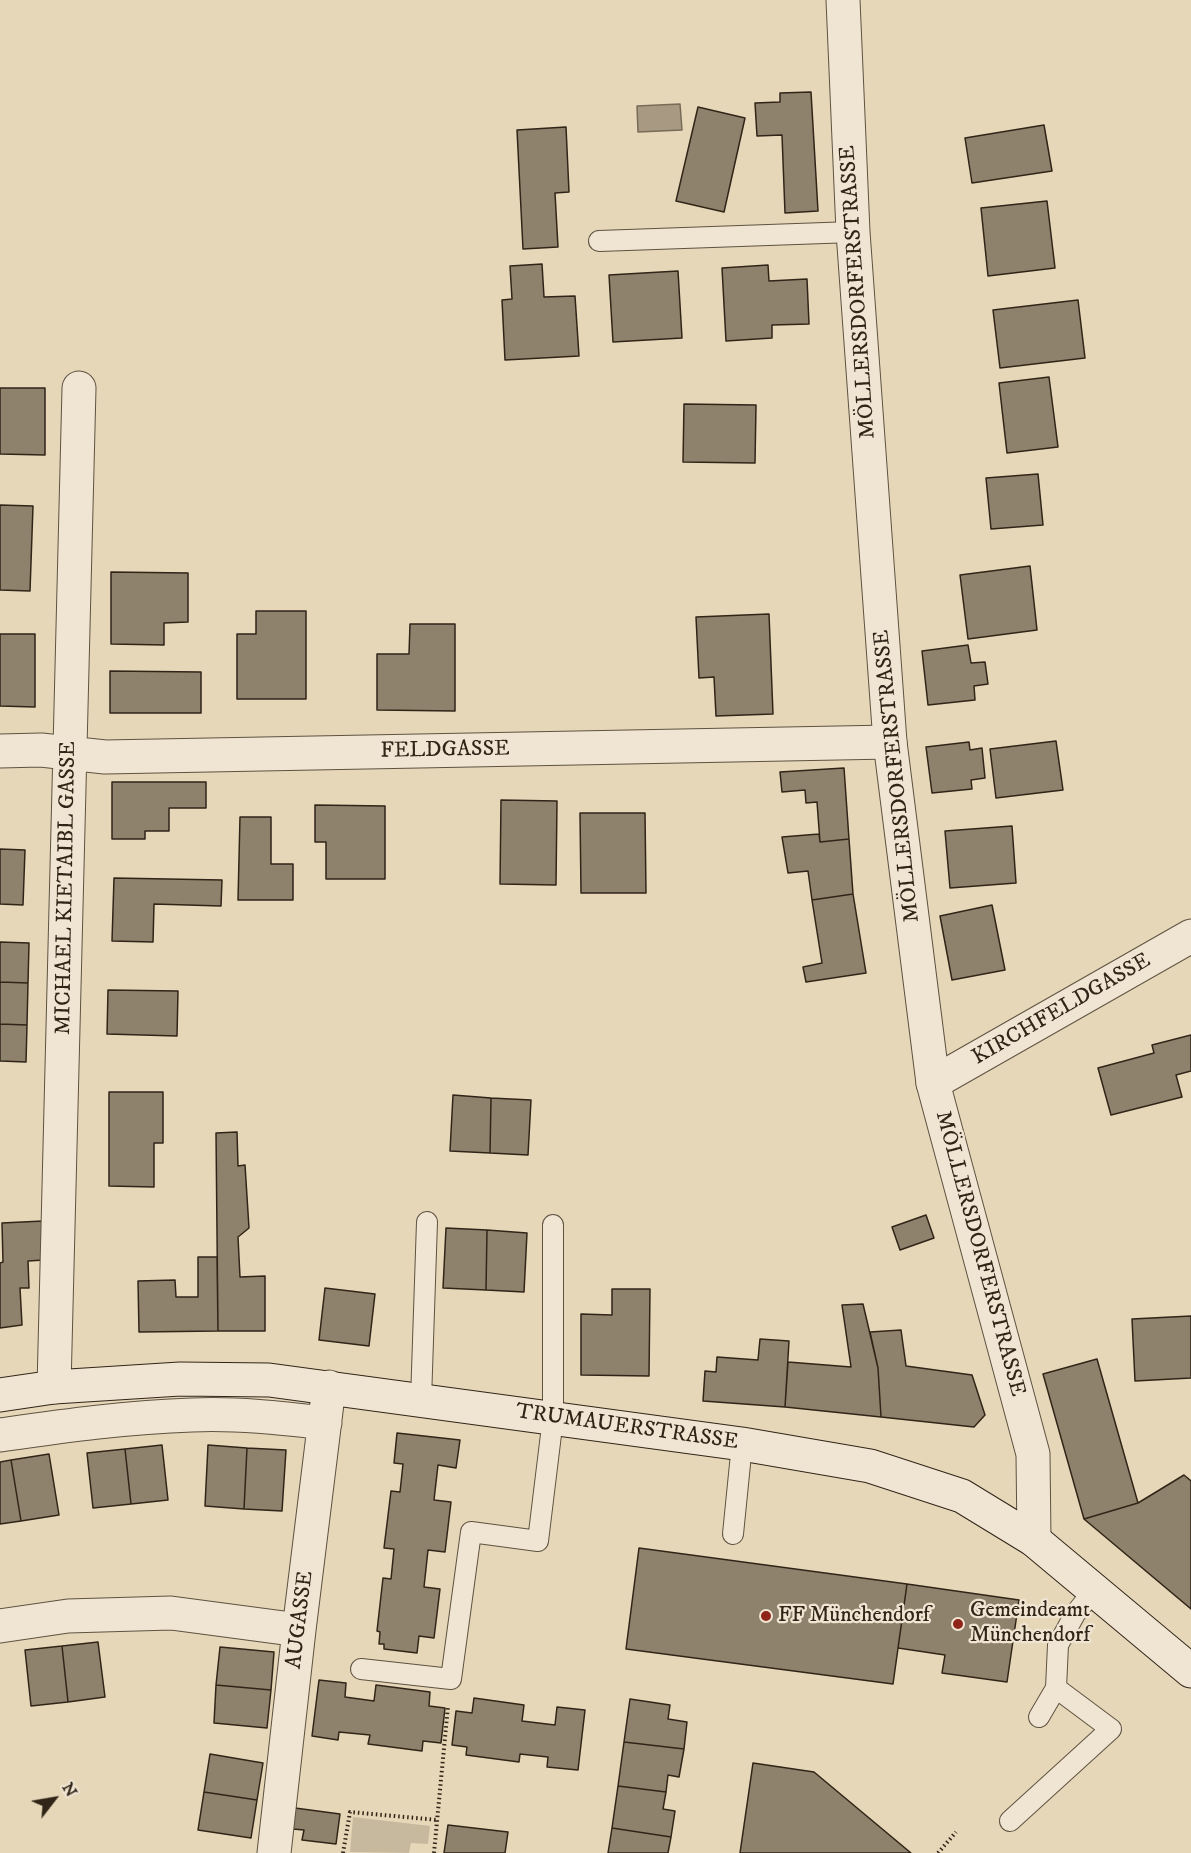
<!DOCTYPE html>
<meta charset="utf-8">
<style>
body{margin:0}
#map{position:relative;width:1191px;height:1853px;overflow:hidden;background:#e6d7b9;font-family:"IM FELL DW Pica",serif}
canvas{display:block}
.north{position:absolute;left:24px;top:1769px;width:60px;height:60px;-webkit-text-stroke:4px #efe5d2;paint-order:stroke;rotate:59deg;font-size:16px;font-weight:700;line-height:24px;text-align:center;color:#312518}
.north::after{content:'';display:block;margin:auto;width:21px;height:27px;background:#312518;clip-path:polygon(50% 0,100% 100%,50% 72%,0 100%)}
</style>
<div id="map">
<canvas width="1191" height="1853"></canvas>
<div class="north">N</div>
</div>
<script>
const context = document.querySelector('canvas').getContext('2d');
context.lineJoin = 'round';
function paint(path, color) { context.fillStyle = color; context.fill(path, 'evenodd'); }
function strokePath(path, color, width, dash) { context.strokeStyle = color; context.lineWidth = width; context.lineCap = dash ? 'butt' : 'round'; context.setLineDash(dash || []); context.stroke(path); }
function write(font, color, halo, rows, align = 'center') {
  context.font = font + ' "IM FELL DW Pica",serif'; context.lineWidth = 4.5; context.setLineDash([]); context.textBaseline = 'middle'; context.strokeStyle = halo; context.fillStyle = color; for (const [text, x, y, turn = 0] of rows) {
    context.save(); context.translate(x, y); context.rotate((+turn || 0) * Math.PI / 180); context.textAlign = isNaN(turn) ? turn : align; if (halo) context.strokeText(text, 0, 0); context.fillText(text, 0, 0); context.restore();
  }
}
const green = new Path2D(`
 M353 1817 430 1826 428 1844 411 1843 409 1853 350 1852Z`);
const water = new Path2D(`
 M680 104 682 130 638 132 637 106Z`);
const building = new Path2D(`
 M811 92 818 211 785 213 782 135 757 136 755 103 780 102V93Z
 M698 107 745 118 724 212 676 201Z
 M1044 125 1052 171 972 183 965 138Z
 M566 127 569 192 555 193 558 247 523 249 517 130Z
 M1047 201 1055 268 988 276 981 208Z
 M542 264 544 297 575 296 579 356 505 360 502 300 512 299 510 266Z
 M768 265 769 281 807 279 809 324 772 325V338L726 341 722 268Z
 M678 271 682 338 613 342 609 275Z
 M1078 300 1085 358 1000 368 993 310Z
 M1049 377 1058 447 1007 453 999 383Z
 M0 388H45V455L0 454Z
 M684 404 756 405 755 463 683 462Z
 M1038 474 1043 525 991 529 986 478Z
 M0 505 33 506 30 591 0 590Z
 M1030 566 1037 630 968 639 960 575Z
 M111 572 188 573V622L164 623V645L111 644Z
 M256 611H306V699H237V634H256Z
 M769 614 773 714 716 716 714 677 699 678 696 617Z
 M410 624H455V711L377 710V654H409Z
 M0 634H35V707L0 706Z
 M968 645 971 663 985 662 988 684 974 686 975 700 928 705 922 651Z
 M110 671 201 672V713H110Z
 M1056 741 1063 790 996 798 990 749Z
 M969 742 970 750 982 748 985 778 971 780 972 789 932 793 926 747Z
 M844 768 849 839 820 842 817 802 806 803 805 790 782 792 780 772Z
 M112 782H206V808H169V831H145V839H112Z
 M501 800 557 801 556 885 500 884Z
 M315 805 385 806V879H326V842H315Z
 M580 813H645L646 893H581Z
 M240 817H271V864H293V900H238Z
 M1012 826 1016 883 950 888 945 831Z
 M819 834 820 842 849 839 853 894 812 900 808 871 788 873 782 837Z
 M0 849 25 850 23 905 0 904Z
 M114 878 222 880 221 906 154 904 153 942 112 941Z
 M853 894 866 973 806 982 803 967 822 963 812 900Z
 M992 905 1005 970 952 980 940 916Z
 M0 942 29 943 28 983 0 982Z
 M0 982 28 983 27 1025 0 1024Z
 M108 990 178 991 177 1036 107 1034Z
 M0 1024 27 1025 26 1062 0 1061Z
 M1191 1035V1071L1176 1075 1182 1097 1111 1115 1098 1068 1154 1053 1152 1045Z
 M109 1092H163V1143H154V1187L109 1186Z
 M453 1095 491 1098 490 1153 450 1151Z
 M491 1098 531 1100 528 1155 490 1153Z
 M237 1132 238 1166 245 1165 249 1228 238 1237 240 1277 265 1276V1331H218L216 1133Z
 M926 1215 934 1238 900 1250 892 1227Z
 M43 1221 44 1260 28 1261 29 1288H20L22 1325 0 1328V1263L3 1262 2 1223Z
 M446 1228 487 1230 486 1290 443 1288Z
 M487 1230 527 1233 524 1292 486 1290Z
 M198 1257H217L218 1331 139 1332 138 1281 175 1280 176 1297H198Z
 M325 1288 375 1294 369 1346 319 1340Z
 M612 1289H650L649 1376 581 1375V1314L612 1315Z
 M863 1304 878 1368 881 1417 785 1407 788 1362 851 1367 842 1305Z
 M1191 1316V1378L1135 1381 1132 1319Z
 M901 1330 906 1366 972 1375 985 1415 974 1427 881 1417 878 1368 870 1332Z
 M760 1339 789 1341 785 1407 703 1401 705 1371 716 1372 717 1357 758 1360Z
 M1097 1359 1138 1503 1084 1519 1043 1374Z
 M397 1433 460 1440 456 1468 438 1465 434 1500 451 1502 445 1552 428 1550 424 1587 440 1589 434 1638 419 1636 417 1653 384 1649V1644H379L380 1632 377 1631 383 1578 391 1579 394 1549 384 1548 391 1491 400 1492 403 1464 394 1463Z
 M162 1445 168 1500 131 1504 125 1449Z
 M208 1445 247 1448 244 1509 205 1506Z
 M247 1448 286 1450 282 1511 244 1509Z
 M125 1449 131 1504 93 1508 87 1453Z
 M49 1454 59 1515 21 1521 11 1460Z
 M11 1460 21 1521 0 1524V1462Z
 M1184 1475 1191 1481V1609L1084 1519 1138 1503Z
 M639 1548 907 1584 893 1684 626 1649Z
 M907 1584 1019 1600 1007 1682 942 1673 945 1655 898 1648Z
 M98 1642 105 1697 68 1702 62 1646Z
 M62 1646 68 1702 31 1706 25 1650Z
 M220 1647 274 1652 271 1690 216 1685Z
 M319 1680 346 1683 345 1697 374 1701 376 1685 430 1692 429 1706 445 1708 441 1743 423 1741 422 1751 368 1744 370 1735 339 1732 338 1740 312 1736Z
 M216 1685 271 1690 267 1728 214 1723Z
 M474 1698 524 1705 522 1721 555 1725 557 1707 585 1710 578 1770 547 1767 548 1757 520 1754 519 1762 466 1755 467 1747 452 1745 456 1711 472 1713Z
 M630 1699 670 1705 668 1719 687 1722 684 1749 624 1742Z
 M624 1742 684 1749 679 1777 668 1775 666 1792 618 1786Z
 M210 1754 263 1763 257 1800 204 1792Z
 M753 1763 814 1772 911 1853H740Z
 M618 1786 666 1792 663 1809 675 1811 671 1837 612 1828Z
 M204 1792 257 1800 251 1838 198 1830Z
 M295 1808 340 1814 336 1844 302 1840 304 1830 293 1829Z
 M448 1825 508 1832 505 1853H444Z
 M612 1828 671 1837 668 1853H608Z`);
const path = new Path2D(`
 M343 1853 350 1812 438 1820
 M434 1853 448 1706
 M938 1853 956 1832`);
const service = new Path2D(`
 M599 241 853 232
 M421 1400 427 1222
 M733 1534 742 1444
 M361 1669 451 1679 471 1532 538 1541 553 1418V1225
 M1039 1717 1056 1688 1058 1645 1075 1614 1095 1589
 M1010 1821 1111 1729 1056 1688`);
const minor = new Path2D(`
 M0 751 41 750 105 757 890 742
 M933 1083 1191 936
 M54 1387 79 388
 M0 1435C64 1426 127 1417 192 1415 236 1413 281 1418 325 1423
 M0 1626 68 1616 171 1613 299 1630
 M274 1853 299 1630 329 1387`);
const tertiary = new Path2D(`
 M843 0 853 232 890 742 933 1083 1033 1454 1034 1540`);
const secondary = new Path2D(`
 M0 1395 54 1387 180 1379 269 1380 742 1444 870 1466 962 1496 1034 1540 1191 1671`);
const markers = [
 [766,1616,6,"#8f2418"],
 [958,1624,6,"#8f2418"]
];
const streetNames = [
 ["MÖLLERSDORFERSTRASSE",859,292,-94],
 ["FELDGASSE",445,751,-1],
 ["MÖLLERSDORFERSTRASSE",898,776,-96],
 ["MICHAEL KIETAIBL GASSE",67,888,-89],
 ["KIRCHFELDGASSE",1062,1010,-30],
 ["MÖLLERSDORFERSTRASSE",979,1254,75],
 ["TRUMAUERSTRASSE",627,1428,8],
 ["AUGASSE",301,1620,-83]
];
const poiNames = [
 ["Gemeindeamt",970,1611],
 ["Münchendorf",970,1636],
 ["FF Münchendorf",778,1616]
];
paint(green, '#c7b99e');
paint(water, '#a89a82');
strokePath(water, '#786b58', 1.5);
paint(building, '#8f826c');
strokePath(building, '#312518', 1.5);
strokePath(service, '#5e5240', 22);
strokePath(minor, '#5e5240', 35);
strokePath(tertiary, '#5e5240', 35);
strokePath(secondary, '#312518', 35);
strokePath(path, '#312518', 4, [1.5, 3]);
strokePath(service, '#efe5d2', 20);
strokePath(minor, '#efe5d2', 33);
strokePath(tertiary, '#efe5d2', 33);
strokePath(secondary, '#efe5d2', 33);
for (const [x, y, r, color] of markers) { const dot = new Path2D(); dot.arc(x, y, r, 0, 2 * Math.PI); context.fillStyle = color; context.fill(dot); strokePath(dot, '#efe5d2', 2); }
write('22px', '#312518', '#efe5d2', streetNames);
write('22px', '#312518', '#efe5d2', poiNames, 'left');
</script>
